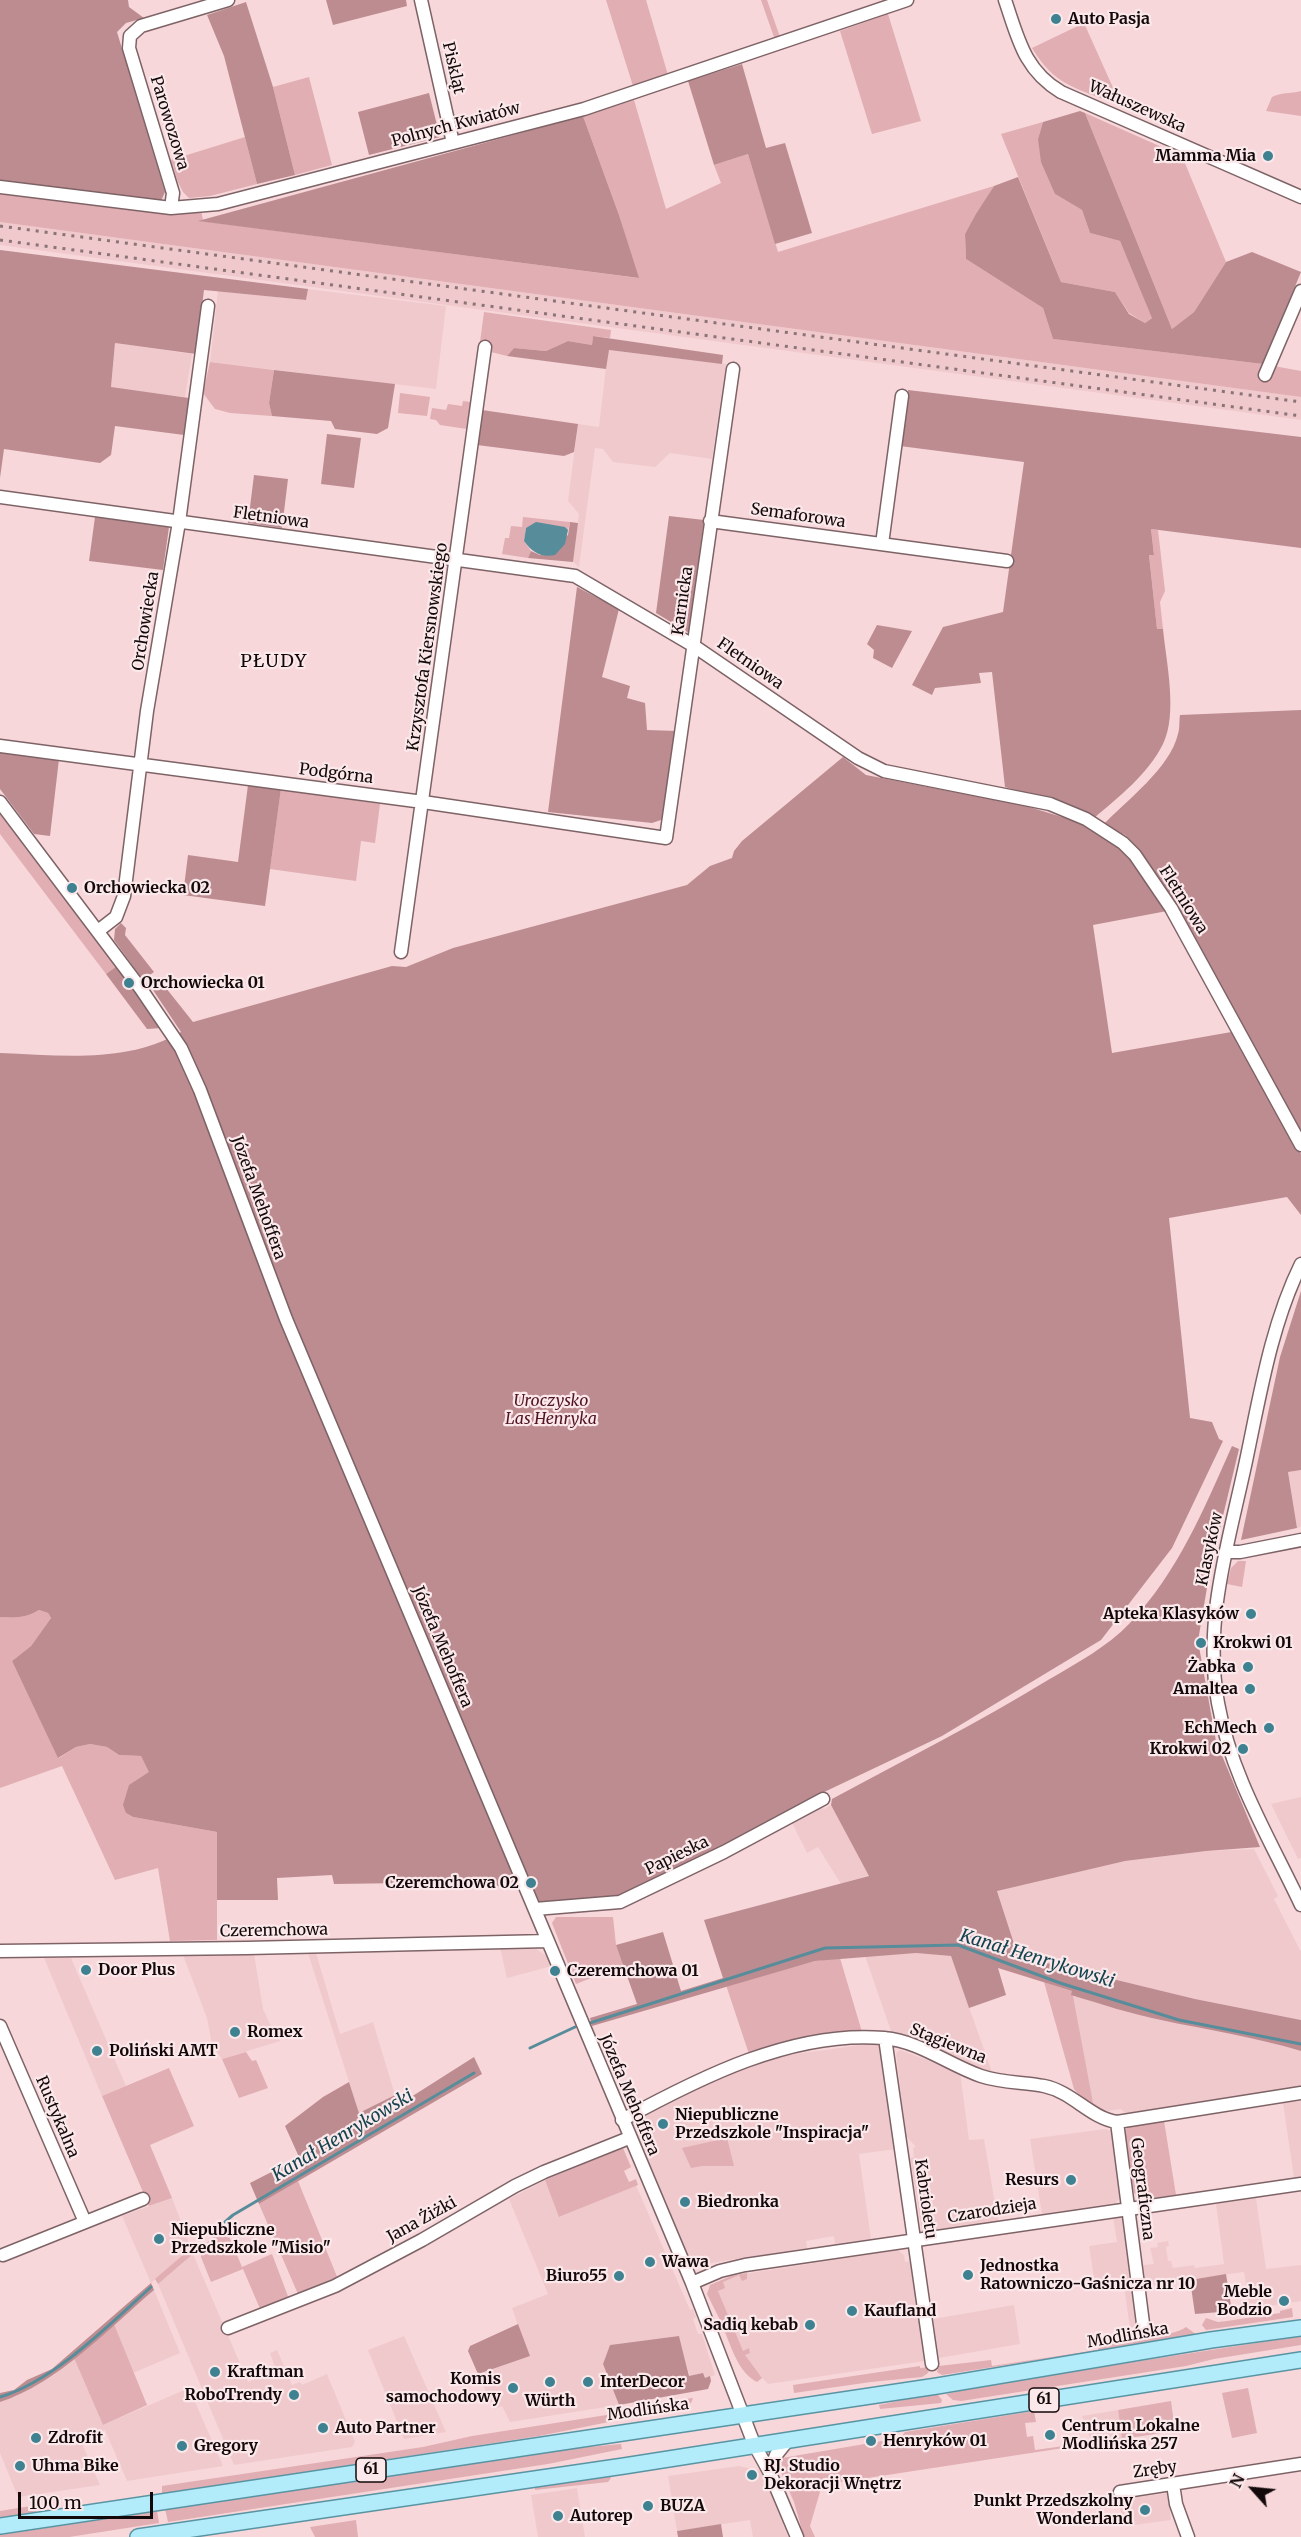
<!DOCTYPE html>
<meta charset="utf-8">
<style>
body{margin:0}
#map{position:relative;width:1301px;height:2537px;overflow:hidden;background:#f7d7da;font-family:Merriweather,serif}
canvas{display:block}
.north{position:absolute;left:1223px;top:2459px;width:60px;height:60px;-webkit-text-stroke:4px #fbe8ea;paint-order:stroke;rotate:297deg;font-size:16px;font-weight:700;line-height:24px;text-align:center;color:#13090a}
.north::after{content:'';display:block;margin:auto;width:21px;height:27px;background:#13090a;clip-path:polygon(50% 0,100% 100%,50% 72%,0 100%)}
.scale{position:absolute;left:18px;top:2492px;width:135px;height:27px;box-sizing:border-box;border:3px solid #13090a;border-top:0;padding-left:8px;font-size:18px;line-height:21px;white-space:nowrap;color:#13090a;-webkit-text-stroke:4px #fbe8ea;paint-order:stroke}
</style>
<div id="map">
<canvas width="1301" height="2537"></canvas>
<div class="north">N</div>
<div class="scale">100 m</div>
</div>
<script>
const context = document.querySelector('canvas').getContext('2d');
context.lineJoin = 'round';
function paint(path, color) { context.fillStyle = color; context.fill(path, 'evenodd'); }
function strokePath(path, color, width, dash) { context.strokeStyle = color; context.lineWidth = width; context.lineCap = dash ? 'butt' : 'round'; context.setLineDash(dash || []); context.stroke(path); }
function write(font, color, halo, rows, align = 'center') {
  context.font = font + ' Merriweather,serif'; context.lineWidth = 4.5; context.setLineDash([]); context.textBaseline = 'middle'; context.strokeStyle = halo; context.fillStyle = color; for (const [text, x, y, turn = 0] of rows) {
    context.save(); context.translate(x, y); context.rotate((+turn || 0) * Math.PI / 180); context.textAlign = isNaN(turn) ? turn : align; if (halo) context.strokeText(text, 0, 0); context.fillText(text, 0, 0); context.restore();
  }
}
const built = new Path2D(`
 M0 222 1301 397V420L0 245Z
 M308 289 446 306 436 389 210 362 218 291 306 300Z
 M115 343 192 354 185 397 111 388Z
 M608 350 726 364 712 459 670 453 655 467 613 462 603 449 595 448 579 567 573 562 579 514 568 501 578 424 599 427Z
 M1301 1470V1527L1297 1528 1288 1472Z
 M1301 1797V1858L1298 1859 1271 1804Z
 M831 1805 870 1875 841 1884 818 1847 807 1853 791 1821 819 1806 824 1809Z
 M1254 1849 1278 1896 1274 1899 1301 1952V2020L1195 1999 1018 1956 997 1890 1125 1861 1206 1851Z
 M500 1948 536 1949 548 1957 552 1966 507 1978Z
 M308 1953H316L340 2034 373 2022 395 2095 359 2113Z
 M916 1953 951 1956 993 2075 892 2034 865 1956Z
 M254 1954 263 2009 270 2024 278 2031 280 2041 222 2059 212 2045 207 2018 183 1955Z
 M44 1958H71L126 2086 102 2096Z
 M1071 1995 1113 2007 1254 2037 1301 2051V2089L1126 2114 1121 2109 1106 2111 1093 2103Z
 M875 2043 881 2048 896 2149 859 2154 871 2239 835 2244 834 2236 806 2241 807 2248 692 2266 632 2121 679 2094 767 2058Z
 M900 2050 960 2072 969 2140 984 2139 998 2221 922 2232 910 2158 914 2157 913 2148 916 2147 906 2136 896 2053Z
 M1301 2101V2177L1294 2178 1283 2103Z
 M1105 2129 1112 2131 1121 2196 1116 2203 1042 2214 1030 2139Z
 M545 2180 560 2217 636 2185 690 2310 693 2309 696 2317 693 2319 698 2334H702L715 2375 705 2378 690 2377 679 2336 610 2345 603 2364 619 2405 510 2422 502 2406 494 2409 478 2374 529 2356 512 2308 548 2294 509 2199Z
 M172 2198 191 2248 151 2283 122 2216Z
 M1256 2198 1266 2269 1301 2265V2301L1250 2309 1244 2272 1146 2286 1143 2265 1154 2264 1150 2248 1158 2247 1157 2243 1168 2241 1169 2246 1166 2247 1168 2261H1171L1173 2268 1194 2265 1195 2268 1224 2264 1216 2204Z
 M1113 2217H1125L1140 2325 1130 2328 1124 2287 1096 2291 1089 2246 1117 2242Z
 M898 2250 904 2255 905 2262 914 2261 928 2359 925 2361 768 2384 746 2360 718 2291 711 2285 731 2276Z
 M193 2254 248 2382 276 2370 270 2353 277 2350 292 2385 300 2382 302 2385 327 2374 355 2442 352 2447 234 2465 158 2284Z
 M154 2290 180 2353 133 2373 114 2324Z
 M1014 2305 1020 2344 939 2358 933 2319Z
 M404 2336 446 2432 404 2439 368 2350Z
 M74 2358 103 2425 189 2388 223 2466 127 2481 105 2430 80 2439 100 2485 18 2497 0 2453V2402L17 2396 54 2375Z
 M1118 2410 1122 2439 1092 2443 1082 2416Z
 M739 2466 757 2470 761 2469 788 2537H753L750 2520 677 2531 668 2476Z
 M577 2488 585 2537H538L531 2495Z
 M1168 2493 1171 2520 1127 2526 1116 2500Z`);
const green = new Path2D(`
 M606 0H646L668 75 633 86Z
 M761 0H767L780 37 775 40Z
 M888 14 921 121 872 134 840 31Z
 M1084 23 1119 101 1113 103C1076 88 1054 85 1032 48Z
 M309 77 332 165 295 175 273 87Z
 M1301 91V116L1266 111 1272 97C1281 92 1290 94 1301 91Z
 M634 100 666 209 721 183 714 165 748 154 778 252 994 186 965 234 966 259 1043 308 1053 339 1263 364 1301 371V397L0 222V191L163 213 201 210 203 220 201 221 638 278 619 215 583 116Z
 M1085 113 1182 156 1226 262 1194 312 1172 329Z
 M1043 122 1038 139 1055 194 1082 210 1090 233 1120 241 1153 317 1145 323 1129 313 1115 292 1061 282 1001 134Z
 M245 137 257 184 210 196 189 198 183 192 177 180 171 160Z
 M484 312 611 330 610 338 593 336 592 345 568 341 546 351 514 348 507 356 491 352 487 344 480 342Z
 M210 362 274 370 269 403 272 416 230 413 215 409 203 393Z
 M400 393 430 397 427 416 398 413Z
 M463 401 471 402 467 429 440 425 436 420 430 419 432 408 446 410 448 404 462 406Z
 M523 517 570 522 568 530 565 527 526 528 524 541 531 551 528 558 502 554 505 538H509L511 526 522 527Z
 M1151 529 1158 530 1165 591 1160 602 1163 629H1157L1149 554H1154Z
 M281 789 380 804 375 843 361 841 356 881 270 869Z
 M0 812 117 966 106 974 0 834Z
 M1238 1561H1246L1242 1587 1227 1584 1231 1568Z
 M39 1610 48 1613 51 1618 31 1646 12 1661 59 1758 76 1747 90 1744 107 1747 119 1755 141 1756 150 1772 126 1813 133 1817 217 1832V1940L170 1941 158 1868 115 1880 62 1766 0 1788V1617C15 1618 26 1618 39 1610Z
 M556 1917H613L616 1945 624 1965 576 1984 552 1923Z
 M840 1958 862 2032 750 2057 726 1985 815 1961Z
 M1044 1982 1072 1991 1093 2103 1106 2111 1104 2117 1085 2102 1074 2089Z
 M246 2052 252 2061 256 2060 268 2088 239 2098 222 2059Z
 M169 2068 194 2126 150 2145 172 2198 149 2206 102 2096Z
 M1164 2121 1176 2195 1143 2199 1134 2193 1124 2132 1129 2125Z
 M727 2138 734 2166H702L691 2168 682 2148Z
 M623 2148 631 2167 624 2171 629 2182 636 2179 638 2185 559 2217 545 2180Z
 M298 2181 338 2279 298 2294 259 2204Z
 M225 2227 242 2267 272 2254 289 2299 261 2311 243 2269 211 2282 201 2257V2248Z
 M191 2248 193 2254 158 2284 155 2279Z
 M747 2273V2279L742 2281 739 2275 723 2282 725 2288 718 2291 743 2351 749 2348 750 2353 745 2355 762 2378 757 2382C738 2372 732 2348 724 2330L726 2329 723 2321 721 2322 707 2294 710 2285 731 2276Z
 M1292 2308 1293 2317 1206 2330 1202 2325 1206 2318 1218 2322 1227 2321 1280 2313V2311Z
 M114 2324 147 2405 103 2425 74 2358Z
 M1186 2327 1197 2335 942 2375 937 2372 939 2366 991 2360 992 2366 1098 2350 1100 2344C1118 2341 1174 2337 1186 2327Z
 M1301 2336V2345L1214 2359 1186 2366 961 2401 953 2400 946 2394 992 2384Z
 M920 2366V2368L930 2367 928 2373 922 2377 871 2382 794 2393 793 2385Z
 M1248 2388 1257 2433 1232 2438 1222 2393Z
 M931 2394 938 2395 942 2400 941 2403 880 2409 879 2405Z
 M693 2398 691 2403 649 2410H645L643 2405 649 2404Z
 M1171 2401 1175 2431 1122 2439 1118 2410Z
 M1034 2411 1036 2422 1025 2423 1027 2437 1033 2436 1035 2450 1071 2445 1070 2439 1080 2438 1083 2445 822 2485 810 2526 815 2537H804L794 2502 780 2470 782 2458 900 2438 905 2432Z
 M613 2414 616 2417 614 2421 539 2436 162 2494V2486L423 2447 472 2436Z
 M621 2444 622 2449 548 2464 168 2522 165 2509 546 2451Z
 M608 2474 611 2478 608 2482 535 2490V2486Z
 M31 2506 36 2510V2513L0 2519V2511Z
 M157 2511 159 2523 69 2537H0V2535Z
 M356 2520 358 2537H315L310 2527Z`);
const forest = new Path2D(`
 M0 0H128L129 7 144 18 126 23 117 32 165 192 161 201 0 181Z
 M326 0H406L407 6 333 25Z
 M246 2 273 87 295 175 257 184 224 56 207 15Z
 M742 64 766 148 785 143 812 233 775 244 748 154 714 165 688 81Z
 M429 93 440 137 369 155 358 112Z
 M1080 111 1085 113 1172 329 1194 312 1226 262 1252 252 1301 272 1263 364 1053 339 1043 308 966 259 965 234 976 214 994 186 1018 177 1061 282 1115 292 1129 314 1145 323 1152 318 1120 241 1090 233 1082 210 1055 194 1041 162 1038 139 1043 122Z
 M583 116 619 215 639 278 198 221Z
 M0 250 308 289 306 300 204 290 196 354 115 343 111 387 189 398 184 435 115 426 111 455 100 463 4 449 0 478Z
 M593 336 723 355 722 364 609 350 606 369 507 356 514 348 546 351 568 341 592 345Z
 M274 370 395 384 388 428 377 434 335 429 331 421 272 416 269 403Z
 M908 390 1301 437V548L1151 529 1154 555H1149L1157 629H1163C1166 661 1178 714 1163 744 1148 774 1119 797 1094 818L1064 805 1005 787 992 672 979 673 981 683 935 688 932 695 912 685 943 627 1003 612 1024 462 900 446Z
 M482 410 578 424 574 452 564 456 477 445Z
 M327 434 361 438 354 488 321 484Z
 M254 475 288 479 282 528 248 523Z
 M669 516 704 520 689 633 656 613Z
 M95 517 169 527 163 570 89 561Z
 M570 522 578 523 573 562 528 558 531 551 540 555 568 535Z
 M577 587 619 609 602 677 630 686 627 698 645 703 647 730 677 731 664 819 652 823 548 812Z
 M877 625 912 631 892 668 873 658 874 650 867 644Z
 M1301 710V1135L1182 918 1136 846 1125 835 1103 825C1127 800 1170 768 1178 734 1180 728 1179 721 1180 715Z
 M0 752 59 759 50 836 34 834 0 789Z
 M843 757 866 775 1026 806 1085 824 1132 858 1167 911 1093 925 1112 1053 1237 1031 1301 1154V1215L1287 1197 1169 1218 1190 1418 1212 1422 1219 1439 1223 1441 1172 1548 1101 1640 942 1736 820 1794 659 1880 610 1899 540 1903 528 1877 519 1887 406 1883 334 1884 332 1875 277 1878 278 1900H217V1832L133 1817 126 1813 123 1805 129 1785 149 1772 141 1756 119 1755 107 1747 90 1744 76 1747 58 1758 12 1661 31 1646 51 1618 48 1613 39 1610C26 1618 15 1618 0 1617V1053C59 1055 127 1064 181 1032L151 987 157 982 159 985 162 983 193 1022 392 966 406 967 453 948 687 885 710 866 732 858 734 851 742 841Z
 M248 785 281 789 265 906 183 895 188 855 238 862Z
 M121 923 126 928 125 935 154 972 143 980 114 940 115 929Z
 M117 966 162 1028 147 1029 106 974Z
 M1301 1291V1470L1288 1472 1297 1528 1241 1540 1280 1357Z
 M1232 1446 1239 1449 1210 1570 1198 1641 1216 1741 1260 1847 1206 1851 1125 1861 997 1891 1018 1956 1195 1999 1301 2020V2051C1255 2037 1208 2030 1161 2020 1131 2014 1101 2004 1071 1995L1072 1991 998 1968 1006 1995 969 2008 951 1956 916 1953 815 1961 592 2026 590 2018 637 2004 616 1945 663 1932 681 1991 723 1978 704 1920 869 1876 831 1805 832 1799C904 1760 978 1723 1048 1680 1077 1663 1107 1647 1130 1623 1178 1572 1204 1509 1232 1446Z
 M474 2057 482 2074 259 2204 250 2183 291 2162 296 2173 304 2168 285 2126 323 2097 349 2082 359 2113 395 2095 400 2104Z
 M1226 2274 1232 2312 1221 2314 1220 2312 1195 2314 1190 2280Z
 M151 2283 154 2290C109 2328 57 2384 0 2402V2393L14 2390 27 2380 52 2369Z
 M518 2324 530 2356 478 2374 468 2351 470 2346Z
 M679 2336 689 2376 703 2373 705 2378 710 2376 711 2381 708 2389 619 2405 603 2364 610 2345Z
 M721 2524 723 2537H678L677 2531Z`);
const water = new Path2D(`
 M536 522 565 527 568 530 565 544 555 555C541 558 532 552 524 541L526 528Z`);
const stream = new Path2D(`
 M590 2023 825 1948 958 1945 1060 1983 1179 2020 1301 2044
 M530 2048 575 2027
 M225 2222 233 2215 474 2073
 M0 2397C54 2381 109 2325 151 2287`);
const minor = new Path2D(`
 M421 0 453 143
 M1005 0C1018 38 1024 70 1061 92L1301 197
 M0 187 171 208 218 204 584 109 907 0
 M171 208 173 193 129 48 130 36 141 26 228 0
 M1265 375 1301 291
 M0 497 575 576 694 646 858 758 884 771 1050 804 1086 819 1123 843 1135 855 1171 908 1301 1145
 M710 521 1007 561
 M882 544 902 396
 M0 746 423 802 666 838 733 369
 M0 802 141 989 181 1048 200 1090 286 1319 692 2283 754 2444 770 2473 797 2537
 M98 931 116 917 124 896 147 711 179 522 208 306
 M401 952 485 347
 M1301 1264C1271 1325 1260 1395 1246 1461 1229 1541 1203 1621 1218 1703 1231 1776 1270 1839 1301 1905
 M1226 1552H1240L1301 1540
 M535 1909 620 1902 724 1852 823 1799
 M0 1951 247 1948 548 1941
 M0 2026 85 2222
 M885 2038 932 2364
 M622 2120C699 2078 793 2030 884 2038 919 2041 949 2065 981 2076 1002 2083 1023 2082 1044 2086 1073 2092 1090 2118 1117 2122L1301 2093
 M1117 2122 1144 2331
 M3 2255 143 2199
 M692 2283 720 2271 745 2265 1301 2184
 M228 2328 335 2286 422 2240 515 2186 544 2172 629 2138
 M770 2473 776 2455 788 2440
 M1173 2484 1176 2504 1188 2537
 M1120 2492 1301 2464`);
const major = new Path2D(`
 M0 2526 937 2386 1211 2340 1301 2328
 M138 2537 624 2466 1301 2360`);
const rail = new Path2D(`
 M0 226 1301 402
 M0 240 1301 416`);
const markers = [
 [1056,19,6,"#3e8191"],
 [1268,156,6,"#3e8191"],
 [72,888,6,"#3e8191"],
 [129,983,6,"#3e8191"],
 [1251,1614,6,"#3e8191"],
 [1201,1643,6,"#3e8191"],
 [1248,1667,6,"#3e8191"],
 [1250,1689,6,"#3e8191"],
 [1269,1728,6,"#3e8191"],
 [1243,1749,6,"#3e8191"],
 [531,1883,6,"#3e8191"],
 [86,1970,6,"#3e8191"],
 [555,1971,6,"#3e8191"],
 [235,2032,6,"#3e8191"],
 [97,2051,6,"#3e8191"],
 [663,2124,6,"#3e8191"],
 [1071,2180,6,"#3e8191"],
 [685,2202,6,"#3e8191"],
 [159,2239,6,"#3e8191"],
 [650,2262,6,"#3e8191"],
 [968,2275,6,"#3e8191"],
 [619,2276,6,"#3e8191"],
 [1284,2301,6,"#3e8191"],
 [852,2311,6,"#3e8191"],
 [810,2325,6,"#3e8191"],
 [215,2372,6,"#3e8191"],
 [550,2382,6,"#3e8191"],
 [588,2382,6,"#3e8191"],
 [513,2388,6,"#3e8191"],
 [294,2395,6,"#3e8191"],
 [323,2428,6,"#3e8191"],
 [1050,2435,6,"#3e8191"],
 [36,2438,6,"#3e8191"],
 [871,2441,6,"#3e8191"],
 [182,2446,6,"#3e8191"],
 [20,2466,6,"#3e8191"],
 [752,2475,6,"#3e8191"],
 [648,2506,6,"#3e8191"],
 [1145,2510,6,"#3e8191"],
 [558,2516,6,"#3e8191"]
];
const shields = [
 [1044,2400,30],
 [371,2470,30]
];
const shieldNames = [
 ["61",1044,2400],
 ["61",371,2470]
];
const poiNames = [
 ["Auto Pasja",1068,19],
 ["Mamma Mia",1256,156,"right"],
 ["Orchowiecka 02",84,888],
 ["Orchowiecka 01",141,983],
 ["Apteka Klasyków",1239,1614,"right"],
 ["Krokwi 01",1213,1643],
 ["Żabka",1236,1667,"right"],
 ["Amaltea",1238,1689,"right"],
 ["EchMech",1257,1728,"right"],
 ["Krokwi 02",1231,1749,"right"],
 ["Czeremchowa 02",519,1883,"right"],
 ["Door Plus",98,1970],
 ["Czeremchowa 01",567,1971],
 ["Romex",247,2032],
 ["Poliński AMT",109,2051],
 ["Niepubliczne",675,2115],
 ["Przedszkole \"Inspiracja\"",675,2133],
 ["Resurs",1059,2180,"right"],
 ["Biedronka",697,2202],
 ["Niepubliczne",171,2230],
 ["Przedszkole \"Misio\"",171,2248],
 ["Wawa",662,2262],
 ["Jednostka",980,2266],
 ["Ratowniczo-Gaśnicza nr 10",980,2284],
 ["Biuro55",607,2276,"right"],
 ["Meble",1272,2292,"right"],
 ["Bodzio",1272,2310,"right"],
 ["Kaufland",864,2311],
 ["Sadiq kebab",798,2325,"right"],
 ["Kraftman",227,2372],
 ["Komis",501,2379,"right"],
 ["samochodowy",501,2397,"right"],
 ["InterDecor",600,2382],
 ["RoboTrendy",282,2395,"right"],
 ["Würth",550,2401,"center"],
 ["Centrum Lokalne",1062,2426],
 ["Modlińska 257",1062,2444],
 ["Auto Partner",335,2428],
 ["Zdrofit",48,2438],
 ["Henryków 01",883,2441],
 ["Gregory",194,2446],
 ["Uhma Bike",32,2466],
 ["RJ. Studio",764,2466],
 ["Dekoracji Wnętrz",764,2484],
 ["Punkt Przedszkolny",1133,2501,"right"],
 ["Wonderland",1133,2519,"right"],
 ["BUZA",660,2506],
 ["Autorep",570,2516]
];
const streetNames = [
 ["Piskląt",453,68,77],
 ["Wałuszewska",1137,107,24],
 ["Parowozowa",169,123,73],
 ["Polnych Kwiatów",456,125,-15],
 ["Semaforowa",798,516,8],
 ["Fletniowa",271,518,8],
 ["Karnicka",683,601,-82],
 ["Orchowiecka",146,621,-81],
 ["Krzysztofa Kiersnowskiego",428,647,-82],
 ["Fletniowa",750,664,35],
 ["Podgórna",336,774,7],
 ["Fletniowa",1183,900,58],
 ["Józefa Mehoffera",258,1198,70],
 ["Klasyków",1210,1549,-78],
 ["Józefa Mehoffera",442,1647,67],
 ["Papieska",677,1856,-26],
 ["Czeremchowa",274,1931,-1],
 ["Stągiewna",948,2044,22],
 ["Józefa Mehoffera",629,2095,67],
 ["Rustykalna",57,2117,67],
 ["Geograficzna",1142,2189,83],
 ["Kabrioletu",925,2199,82],
 ["Czarodzieja",992,2211,-9],
 ["Jana Żiżki",422,2220,-29],
 ["Modlińska",1128,2336,-10],
 ["Modlińska",648,2410,-8],
 ["Zręby",1155,2470,-8]
];
const parkNames = [
 ["Uroczysko",551,1401],
 ["Las Henryka",551,1419]
];
const neighbourhoodNames = [
 ["PŁUDY",274,662]
];
const waterNames = [
 ["Kanał Henrykowski",1037,1959,17],
 ["Kanał Henrykowski",343,2136,-31]
];
paint(built, '#f0c9cd');
paint(green, '#e0aeb3');
paint(forest, '#bd8c91');
paint(water, '#578d9a');
strokePath(stream, '#578d9a', 3);
strokePath(minor, '#7e6366', 15);
strokePath(major, '#5994a3', 18);
strokePath(minor, '#fff', 12);
strokePath(major, '#b2ecfa', 15);
strokePath(rail, '#8a7476', 3, [3, 6]);
for (const [x, y, r, color] of markers) { const dot = new Path2D(); dot.arc(x, y, r, 0, 2 * Math.PI); context.fillStyle = color; context.fill(dot); strokePath(dot, '#fbe8ea', 2); }
for (const [x, y, w] of shields) { const box = new Path2D(); box.roundRect(x - w / 2, y - 12, w, 24, 4.5); context.fillStyle = '#fbe8ea'; context.fill(box); strokePath(box, '#13090a', 1.5); }
write('bold 15px', '#13090a', null, shieldNames);
write('bold 16px', '#13090a', '#fbe8ea', poiNames, 'left');
write('16px', '#13090a', '#fbe8ea', streetNames);
write('italic 16px', '#511422', '#fbe8ea', parkNames);
context.letterSpacing = '1.5px';
write('18px', '#13090a', '#fbe8ea', neighbourhoodNames);
context.letterSpacing = '0px';
write('italic 18px', '#12434e', '#fbe8ea', waterNames);
</script>
